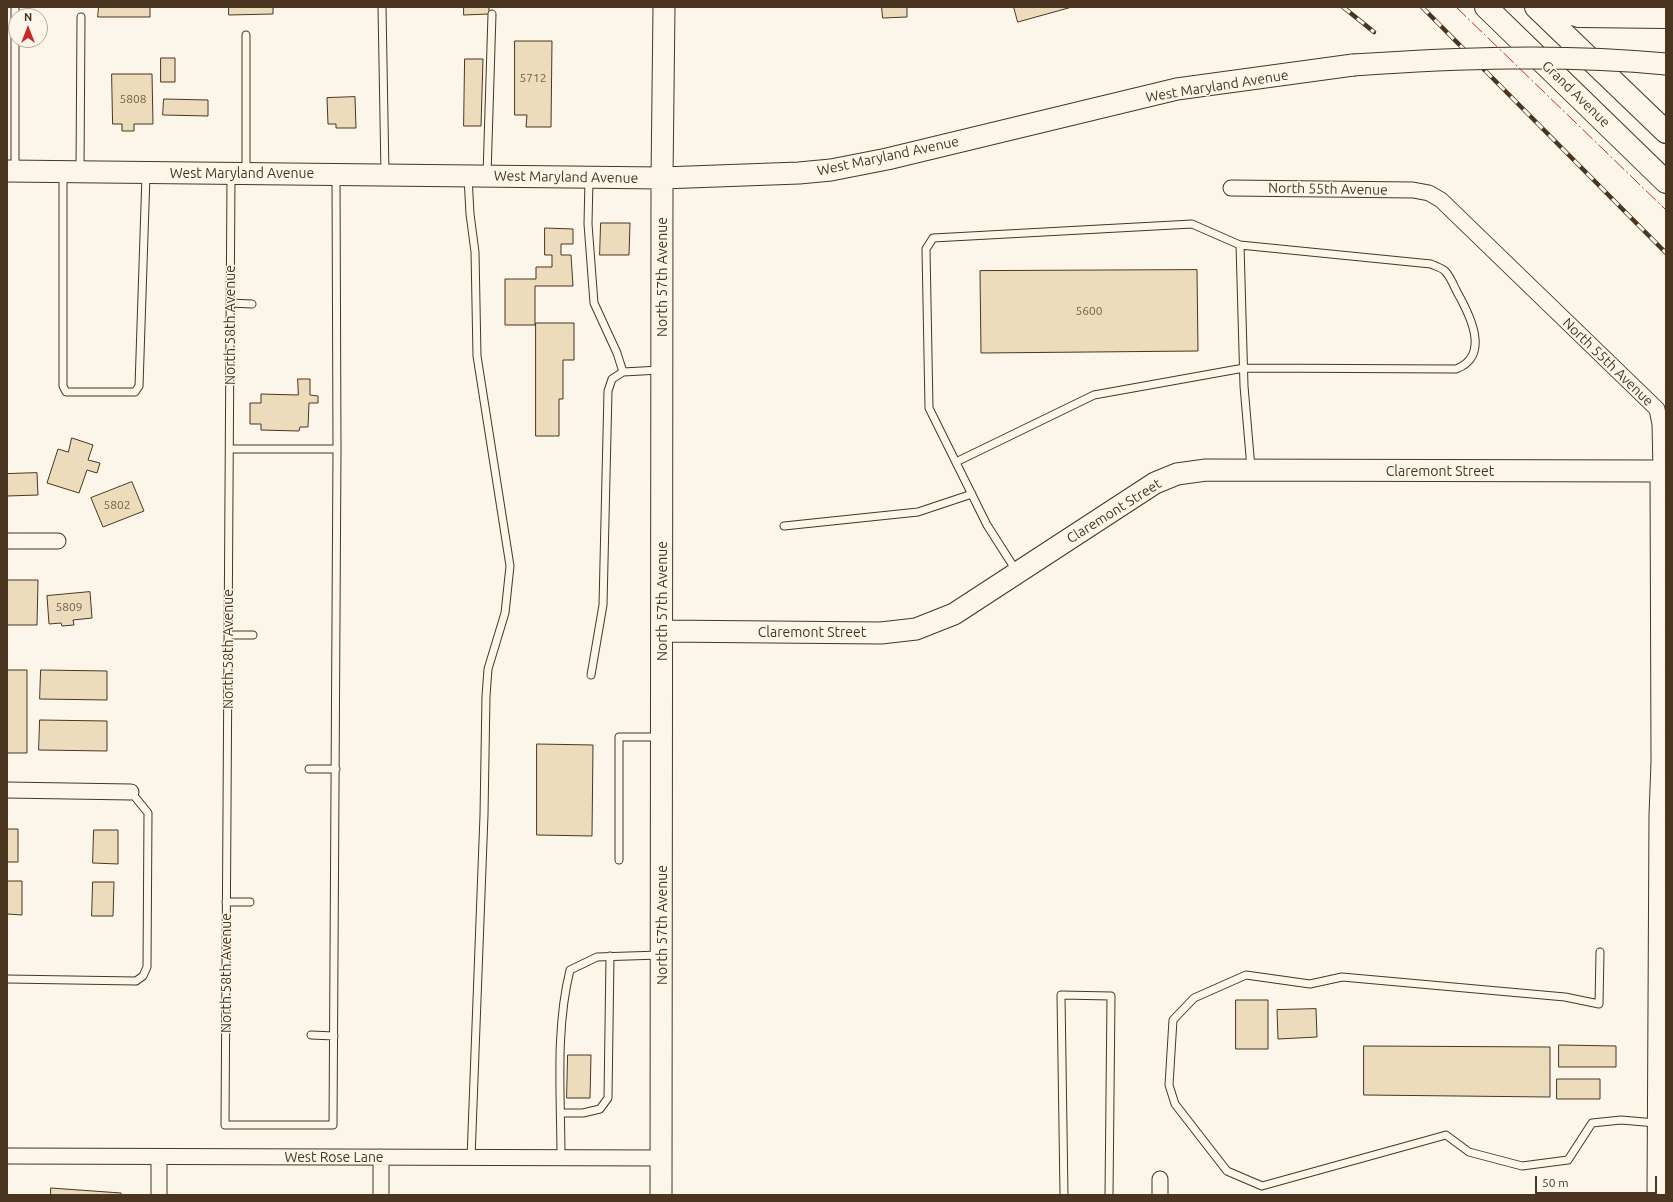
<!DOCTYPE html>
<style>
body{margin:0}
#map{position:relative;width:1673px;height:1202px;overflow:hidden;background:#fbf6e9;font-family:Ubuntu,sans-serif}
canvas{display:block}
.frame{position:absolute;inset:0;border:8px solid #4a3520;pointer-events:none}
.north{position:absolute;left:8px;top:8px;width:40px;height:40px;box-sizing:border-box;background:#fbf6e9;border:1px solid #b4a999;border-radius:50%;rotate:0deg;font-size:11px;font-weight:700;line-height:16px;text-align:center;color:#4a3520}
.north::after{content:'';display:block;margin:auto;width:14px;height:18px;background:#c62828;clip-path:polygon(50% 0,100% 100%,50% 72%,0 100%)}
.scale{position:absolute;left:1535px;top:1176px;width:122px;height:18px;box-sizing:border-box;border:2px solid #4a3520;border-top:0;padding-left:5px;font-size:12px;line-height:14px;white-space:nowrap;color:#4a3520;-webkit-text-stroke:3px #fbf6e9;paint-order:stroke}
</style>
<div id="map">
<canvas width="1673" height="1202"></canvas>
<div class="frame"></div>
<div class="north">N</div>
<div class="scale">50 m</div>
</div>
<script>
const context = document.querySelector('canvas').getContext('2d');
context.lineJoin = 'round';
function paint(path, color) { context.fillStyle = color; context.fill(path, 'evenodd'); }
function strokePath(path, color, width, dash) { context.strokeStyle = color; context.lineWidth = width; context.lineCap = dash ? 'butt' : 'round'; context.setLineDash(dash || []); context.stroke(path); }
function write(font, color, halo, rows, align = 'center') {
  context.font = font + ' Ubuntu,sans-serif'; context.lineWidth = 3; context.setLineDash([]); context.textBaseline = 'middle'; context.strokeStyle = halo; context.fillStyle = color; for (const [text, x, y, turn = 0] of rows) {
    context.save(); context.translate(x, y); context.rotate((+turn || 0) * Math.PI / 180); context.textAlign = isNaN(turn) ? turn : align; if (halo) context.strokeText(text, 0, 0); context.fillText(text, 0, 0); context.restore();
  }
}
const building = new Path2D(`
 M99 7H150V17H98Z
 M229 7H273V14L229 15Z
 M464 7H489V14L464 15Z
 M882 7H907V17L883 18Z
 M1014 7H1072L1018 22Z
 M515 41H552L551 127H526L527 115H515Z
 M161 58H175V82H161Z
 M465 59H483L481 126H464Z
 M112 74H152L153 124H134V131H122V124H113Z
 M355 97 356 128H336V124H328L327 98Z
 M164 99 208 100V116L163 115Z
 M601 223H630L629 255H600Z
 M545 228 573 229V244H561V255H571L573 286H535V325H505V279H536V267H552V255H545Z
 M1197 270 1198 351 981 353 980 271Z
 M536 323H574V360H563V399H559V436H536Z
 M298 379H310V395L318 396V403H309L308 427H300L299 431 261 430V424H250V403H261V394L298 395Z
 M72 438 93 445 88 460 100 463 97 473 87 470 79 493 47 483 58 449 68 452Z
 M37 473 38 495 7 496V474Z
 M132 482 144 511 103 527 91 498Z
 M7 580H38L37 625H7Z
 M90 592 92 618 73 620 74 625 62 626 61 623 49 624 47 596Z
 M7 670H27V753H7Z
 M41 670 107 671V700L40 699Z
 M40 720 107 721V751L39 750Z
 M537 744 593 745 592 836 537 835Z
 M7 829H18V862H7Z
 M94 830H118V864L93 863Z
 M7 881H22V915L7 914Z
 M93 882H114L113 916H92Z
 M1236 1000H1268V1049H1236Z
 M1316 1009 1317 1037 1278 1039 1277 1010Z
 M1559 1045 1616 1046V1067H1559Z
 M1364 1046 1550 1047V1097L1364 1095Z
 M568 1055H591L590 1098H567Z
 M1557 1079H1600V1099H1557Z
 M51 1188 121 1193V1195H51Z`);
const lane = new Path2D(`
 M15 7V168
 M382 7 385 174
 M246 35V173
 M80 171 81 17
 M63 173V386L66 392H135L139 386 146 175
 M231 175 225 1125H333L337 449 336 175
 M487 175 492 14
 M468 177 470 214 475 252 477 356 510 566 505 613 488 669 486 696 484 815 471 1158
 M589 179 588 224 594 303 617 353 623 372
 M230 303 252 304
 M230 449H337
 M956 462 1094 395 1244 368 1456 369C1491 356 1470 315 1457 292 1454 286 1450 276 1445 271 1442 268 1435 266 1431 264L1240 245
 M784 526 918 512 972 494
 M1017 572 987 525 929 408 926 249 933 238 1192 224 1240 245 1244 386 1251 468
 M228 635H253
 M591 675 603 605 608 391 612 379 623 372 660 370
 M309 769H336
 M619 860V737H660
 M226 902H250
 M1600 952 1599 1004 1565 997 1342 977 1310 984 1246 975 1194 998 1173 1020 1169 1085 1175 1104 1227 1171 1262 1186 1446 1135 1469 1152 1522 1166 1568 1160 1592 1123 1621 1120 1656 1123
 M7 979 136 981 143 976 147 967 148 813 131 792
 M311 1035 334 1036
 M561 1113H583L600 1109 608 1098 610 956
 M561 1158C561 1096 555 1030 570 970L597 957 660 955
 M1064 1195 1061 995 1111 996 1109 1195`);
const street = new Path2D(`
 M1231 188 1413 190 1429 193 1441 200 1657 409 1660 424 1661 471
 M7 541H58
 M7 790 131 792
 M7 1156 661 1158
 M159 1157V1195
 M381 1195V1157
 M1160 1195V1179`);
const secondary = new Path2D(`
 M7 171 662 178 799 173 831 170 887 159 1177 89 1353 65
 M662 631 881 633 916 629 954 614 1155 483 1177 474 1206 470 1661 471 1662 762 1660 815 1658 1195
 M661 1195 662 178 664 7`);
const highway = new Path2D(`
 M1486 7 1666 182
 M1536 7 1666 132
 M1551 7 1579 16 1666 17`);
const rail = new Path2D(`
 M1343 7 1374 32
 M1422 7 1666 253`);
const secondaryBridge = new Path2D(`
 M1353 65C1457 58 1562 54 1666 64`);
const power = new Path2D(`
 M1456 7 1666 210`);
const numberNames = [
 ["5712",533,78],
 ["5808",133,99],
 ["5600",1089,311],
 ["5802",117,505],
 ["5809",69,607]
];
const streetNames = [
 ["West Maryland Avenue",1217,86,-9],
 ["Grand Avenue",1576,94,44],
 ["West Maryland Avenue",888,156,-12],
 ["West Maryland Avenue",242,173],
 ["West Maryland Avenue",566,177,1],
 ["North 55th Avenue",1328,189,1],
 ["North 57th Avenue",662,277,-90],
 ["North 58th Avenue",230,325,-90],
 ["North 55th Avenue",1608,362,44],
 ["Claremont Street",1440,471],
 ["Claremont Street",1114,511,-32],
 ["North 57th Avenue",662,601,-90],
 ["Claremont Street",812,632],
 ["North 58th Avenue",228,649,-90],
 ["North 57th Avenue",662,925,-90],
 ["North 58th Avenue",226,973,-90],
 ["West Rose Lane",334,1157]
];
paint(building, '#ecdcbc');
strokePath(building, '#4a3520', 1);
strokePath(lane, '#4a3520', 9);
strokePath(street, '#4a3520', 17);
strokePath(secondary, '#4a3520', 23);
strokePath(highway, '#4a3520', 24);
strokePath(lane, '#fbf6e9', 7);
strokePath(street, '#fbf6e9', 15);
strokePath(secondary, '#fbf6e9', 21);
strokePath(highway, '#fbf6e9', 22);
strokePath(rail, '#4a3520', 4.5);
strokePath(rail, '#fbf6e9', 3, [9]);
strokePath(secondaryBridge, '#4a3520', 23, []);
strokePath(secondaryBridge, '#fbf6e9', 21);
strokePath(power, '#c62828', 1, [14, 3, 2, 3]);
write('12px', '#725f47', null, numberNames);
write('14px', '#4a3520', '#fbf6e9', streetNames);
</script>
